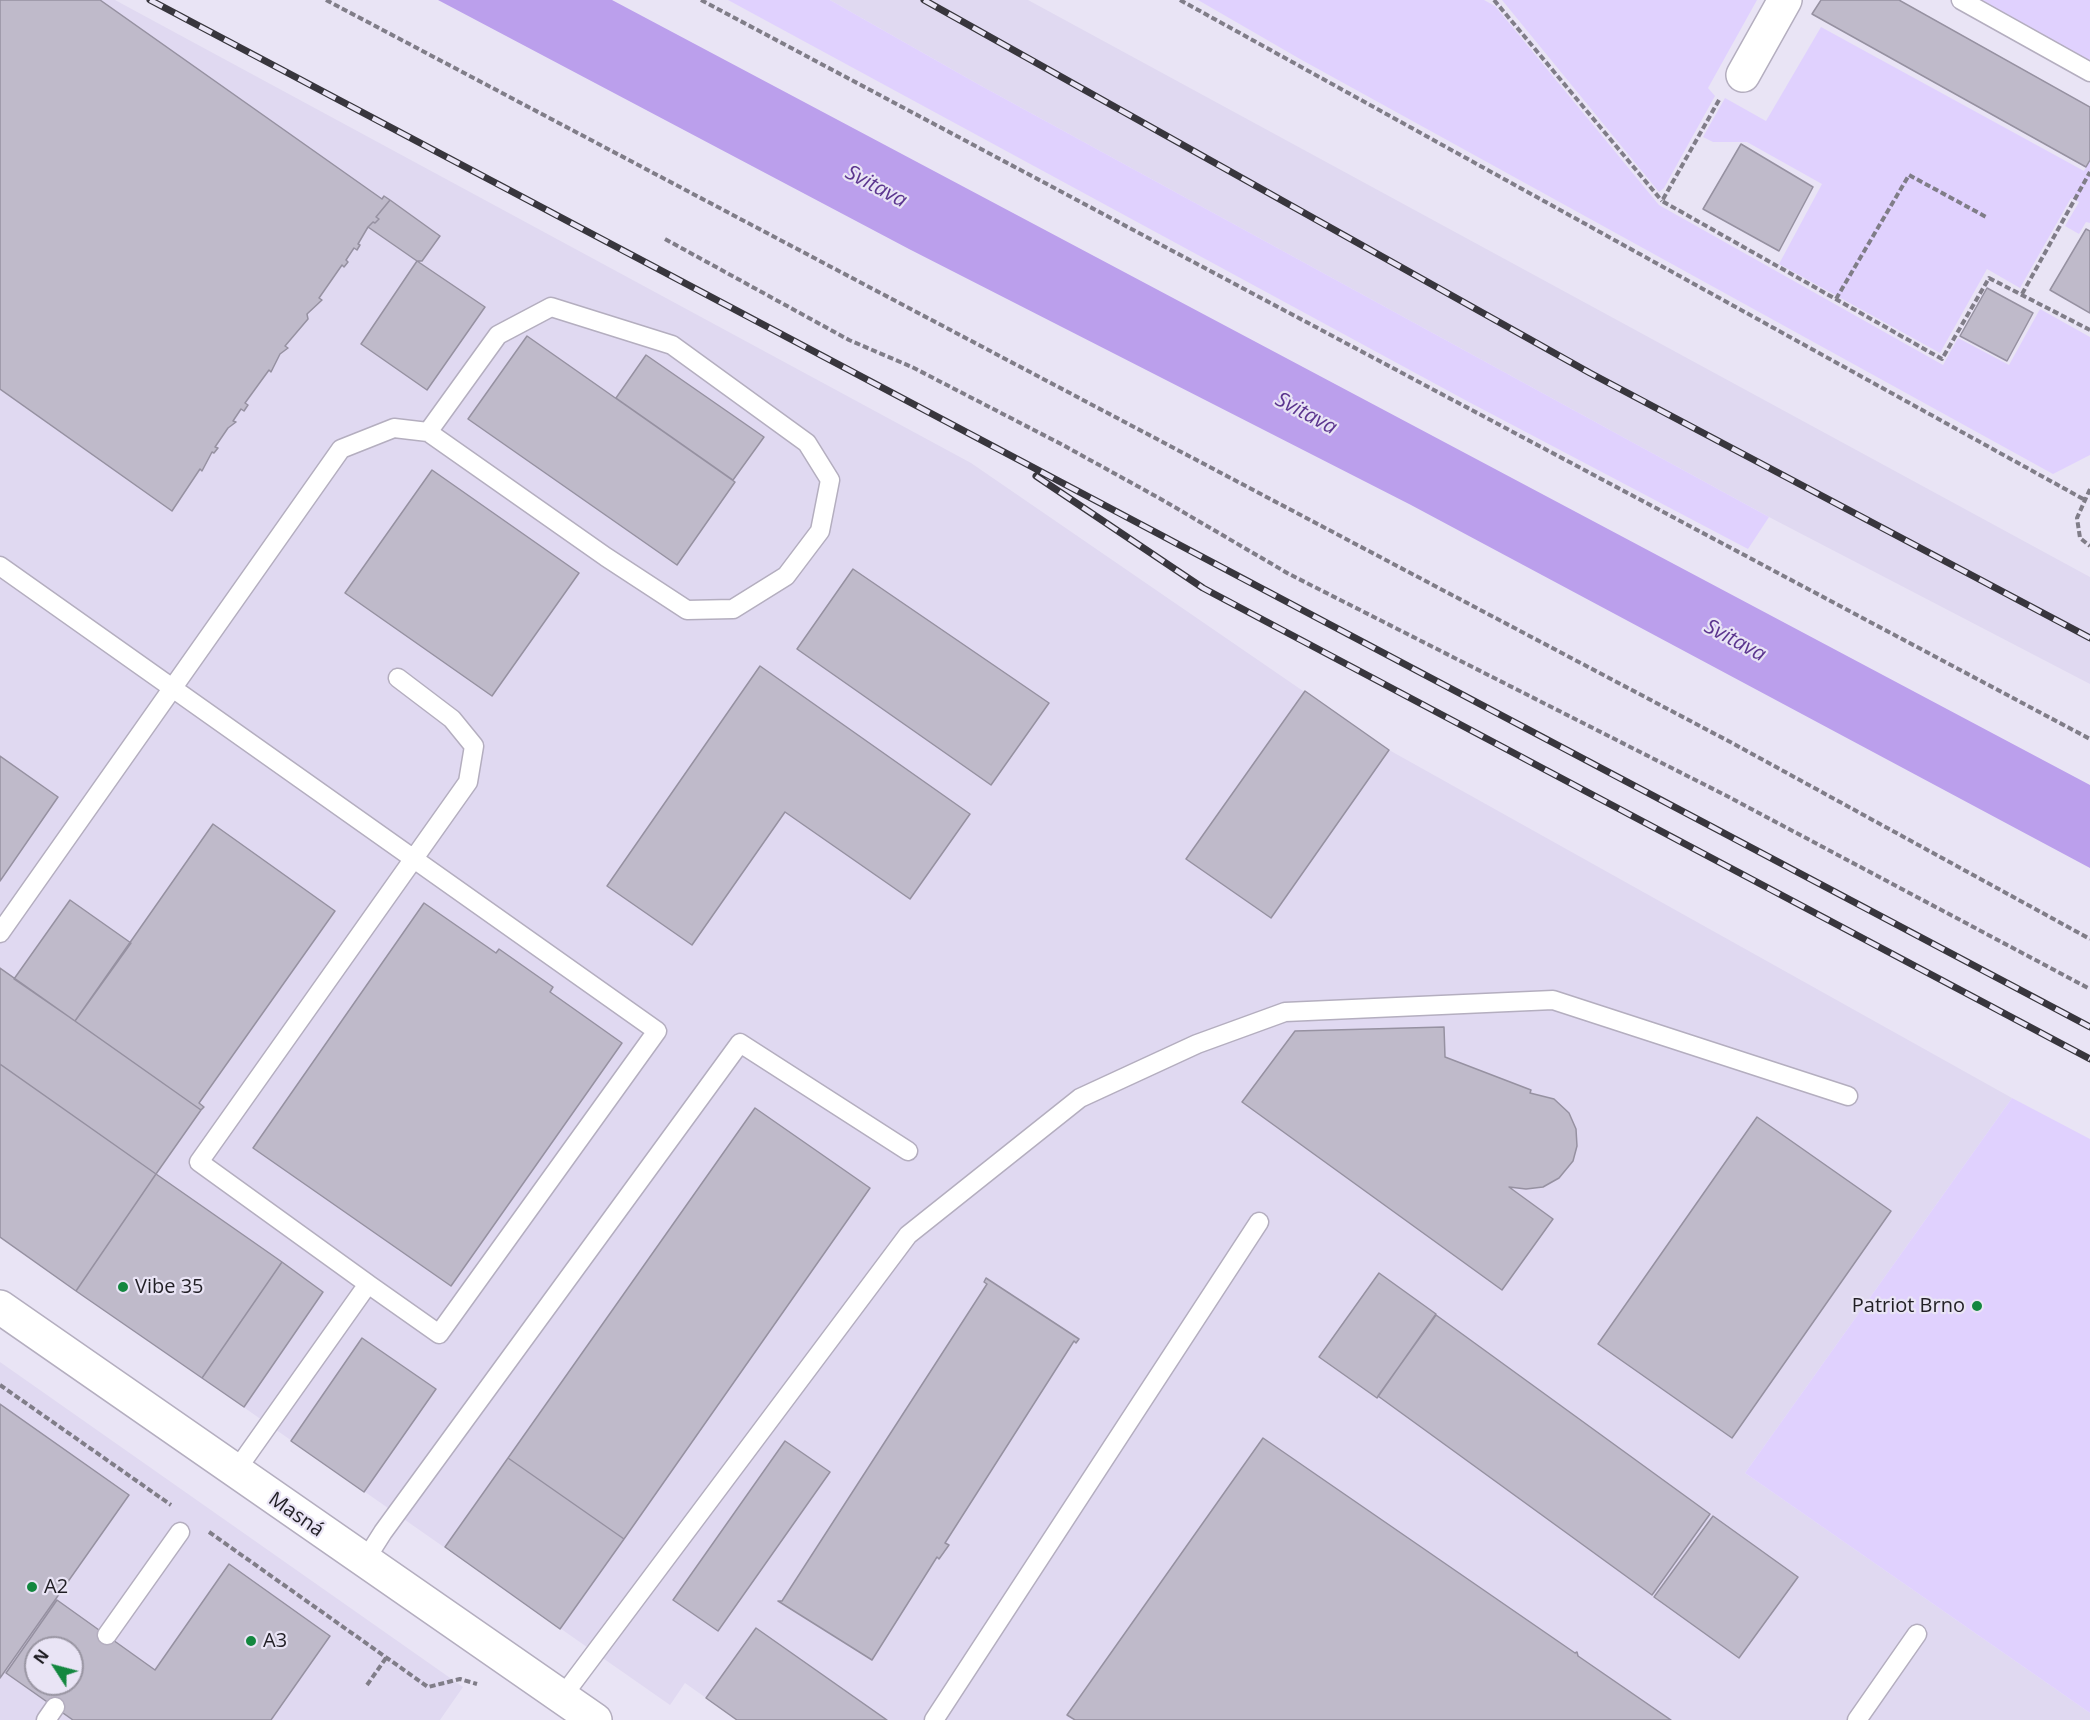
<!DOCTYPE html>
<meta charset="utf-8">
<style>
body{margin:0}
#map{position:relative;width:2090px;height:1720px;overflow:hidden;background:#e9e4f5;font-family:"Open Sans",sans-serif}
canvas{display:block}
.north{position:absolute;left:24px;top:1636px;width:60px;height:60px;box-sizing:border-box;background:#e9e4f5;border:2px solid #9995a2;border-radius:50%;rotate:306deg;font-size:16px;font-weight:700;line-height:24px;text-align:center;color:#211f25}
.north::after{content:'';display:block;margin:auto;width:21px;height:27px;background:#13873f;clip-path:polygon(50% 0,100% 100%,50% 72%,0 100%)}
</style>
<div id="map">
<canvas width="2090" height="1720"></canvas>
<div class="north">N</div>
</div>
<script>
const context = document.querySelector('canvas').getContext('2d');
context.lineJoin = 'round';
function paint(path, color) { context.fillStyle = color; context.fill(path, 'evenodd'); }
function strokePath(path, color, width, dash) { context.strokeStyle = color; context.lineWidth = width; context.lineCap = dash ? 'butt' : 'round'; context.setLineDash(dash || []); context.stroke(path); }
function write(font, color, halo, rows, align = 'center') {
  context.font = font + ' "Open Sans",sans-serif'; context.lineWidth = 4.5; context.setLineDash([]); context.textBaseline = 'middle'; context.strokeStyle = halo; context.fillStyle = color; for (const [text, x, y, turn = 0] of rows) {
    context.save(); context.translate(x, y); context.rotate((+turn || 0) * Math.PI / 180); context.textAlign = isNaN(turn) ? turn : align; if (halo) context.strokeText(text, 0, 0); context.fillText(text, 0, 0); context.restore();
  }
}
const built = new Path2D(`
 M0 0H115L971 463 1389 750 2012 1098 1745 1473 2090 1713V1720H737L685 1683 670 1705 0 1237Z
 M830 0H1028L2090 577V684L1769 517 976 83Z
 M0 1362 463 1687 440 1720H0ZM36 1648H72V1684H36Z`);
const green = new Path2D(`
 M728 0H830L976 83 1769 517 1748 549 1467 401Z
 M1198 0H1484L1495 6 1659 205 1943 365 1958 338 2009 365 2040 309 2090 337V455L2053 474 1300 59Z
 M1757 0 1708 88 1715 96 1664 188 1659 192 1502 0Z
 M1982 0H2090V61Z
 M1821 27 2084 171 2090 160V223L2086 222 2079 234 2065 226 2079 202 2071 198 2020 288 1987 269 1940 353 1779 264 1822 184 1747 142H1713L1703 137 1725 98 1766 121Z
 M2012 1098 2090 1139V1713L1745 1473Z`);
const water = new Path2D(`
 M438 0H612L2090 785V868L1411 505 909 249Z`);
const building = new Path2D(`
 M0 0H100L382 199 384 196 390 200 376 217 379 219 375 223 373 222 368 227 358 244 360 245 357 250 354 248 346 260 348 262 344 267 342 265 319 298 322 300 307 314 308 319 285 346 288 348 280 354 271 372 269 370 245 403 248 405 244 411 241 409 233 421 236 422 228 428 215 447 218 448 214 453 212 452 202 471 200 469 172 511 0 389Z
 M1821 0H1899L2090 107V160L2086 167 1812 14Z
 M1741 144 1813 187 1779 251 1703 209Z
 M390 200 440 236 422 261H417L368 227 373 222 375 223 379 219 376 217Z
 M2086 229 2090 231V313L2050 290Z
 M417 261 485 307 427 390 361 344Z
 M1987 288 2033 313 2007 361 1960 336Z
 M527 336 735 482 677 565 468 419Z
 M646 355 764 437 733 480 616 398Z
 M432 470 579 573 492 696 345 593Z
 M853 569 1049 703 991 785 797 649Z
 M760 666 970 814 910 899 785 812 692 945 607 886Z
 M1305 691 1389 750 1271 918 1186 859Z
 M0 756 58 797 0 881Z
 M213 824 335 911 199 1103 204 1107 201 1110 75 1021Z
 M70 900 131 943 75 1021 14 979Z
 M424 903 496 953 499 949 553 987 550 992 622 1043 451 1286 253 1148Z
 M0 968 201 1110 156 1174 0 1064Z
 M1444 1027 1445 1057 1531 1090 1530 1093 1554 1099 1569 1113 1576 1129 1577 1146 1573 1161 1559 1178 1543 1187 1526 1189 1509 1187 1553 1219 1502 1290 1242 1102 1295 1031Z
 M0 1064 156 1174 76 1291 0 1237Z
 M755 1108 870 1188 624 1539 508 1458Z
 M1757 1117 1891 1211 1732 1438 1598 1344Z
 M156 1174 282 1262 202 1378 76 1291Z
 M282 1262 323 1292 244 1407 202 1378Z
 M1379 1273 1436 1314 1377 1398 1319 1357Z
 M986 1278 1079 1339 1076 1343 1074 1341 945 1543 949 1545 939 1559 937 1557 872 1660 778 1601H782L987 1284 984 1282Z
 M1436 1315 1710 1514 1652 1595 1378 1396Z
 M362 1338 436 1389 364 1492 291 1441Z
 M0 1404 129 1495 0 1678Z
 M1263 1438 1575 1653 1577 1652 1578 1656 1671 1720H1075L1067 1715Z
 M785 1441 830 1472 718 1631 673 1600Z
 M508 1458 624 1539 560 1629 445 1547Z
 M1713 1516 1798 1577 1739 1658 1654 1597Z
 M229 1564 330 1636 271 1720H73L6 1673 57 1600 155 1670ZM36 1648H72V1684H36Z
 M756 1628 887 1720H737L706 1698Z`);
const path = new Path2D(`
 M326 0 1734 744 2090 939
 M701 0 2090 739
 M1180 0 2085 500
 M1494 0 1662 201
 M1719 100 1662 201 1942 359 1989 278 2090 330
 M665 239 849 340 912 367 1061 444 1159 498 1289 574 1725 795 2090 989
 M2022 294 2090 172
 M1836 299 1909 175 1988 218
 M2090 489 2077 518 2080 538 2090 546
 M0 1385 171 1505
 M209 1532 428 1687 460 1679 477 1684
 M367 1685 386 1658`);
const lane = new Path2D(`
 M1961 0 2090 72
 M0 566 657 1031 439 1334 368 1284 235 1472
 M0 933 341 449 394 428 428 432 606 557 687 610 733 609 786 576 820 531 830 480 807 443 672 345 551 307 498 335 428 432
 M368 1284 199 1162 468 782 474 746 452 719 398 678
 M364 1562 383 1532 740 1043 908 1151
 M107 1635 180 1532
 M562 1697 908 1235 1080 1098 1197 1044 1285 1012 1553 1000 1848 1096
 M46 1720 55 1707
 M934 1720 1259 1222
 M1857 1720 1917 1634`);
const street = new Path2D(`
 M1743 75 1785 0
 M0 1307 595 1720`);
const rail = new Path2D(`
 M150 0 2090 1027
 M924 0 1590 373 2090 638
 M1036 476 1203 588 2090 1059`);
const markers = [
 [123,1287,6,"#13873f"],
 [1977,1306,6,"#13873f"],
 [32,1587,6,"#13873f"],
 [251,1641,6,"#13873f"]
];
const poiNames = [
 ["Vibe 35",135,1287],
 ["Patriot Brno",1965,1306,"right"],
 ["A2",44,1587],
 ["A3",263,1641]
];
const streetNames = [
 ["Masná",296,1515,35]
];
const waterNames = [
 ["Svitava",876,187,28],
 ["Svitava",1306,414,28],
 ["Svitava",1735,641,28]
];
paint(built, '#e0d9f1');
paint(green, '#e0d1fe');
paint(water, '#bb9fec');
paint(building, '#bfbaca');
strokePath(building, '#9691a1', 1.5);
strokePath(lane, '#b4aebf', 21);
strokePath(street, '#b4aebf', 36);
strokePath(path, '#807d88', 4, [6, 3]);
strokePath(lane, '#fff', 18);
strokePath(street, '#fff', 33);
strokePath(rail, '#38363d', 7);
strokePath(rail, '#e9e4f5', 4.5, [14]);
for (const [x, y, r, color] of markers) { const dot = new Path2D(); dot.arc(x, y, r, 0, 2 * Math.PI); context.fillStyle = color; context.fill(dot); strokePath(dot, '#e9e4f5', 2); }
write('20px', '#211f25', '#e9e4f5', poiNames, 'left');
write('20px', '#211f25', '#e9e4f5', streetNames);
write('italic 21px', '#5c368f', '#e9e4f5', waterNames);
</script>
